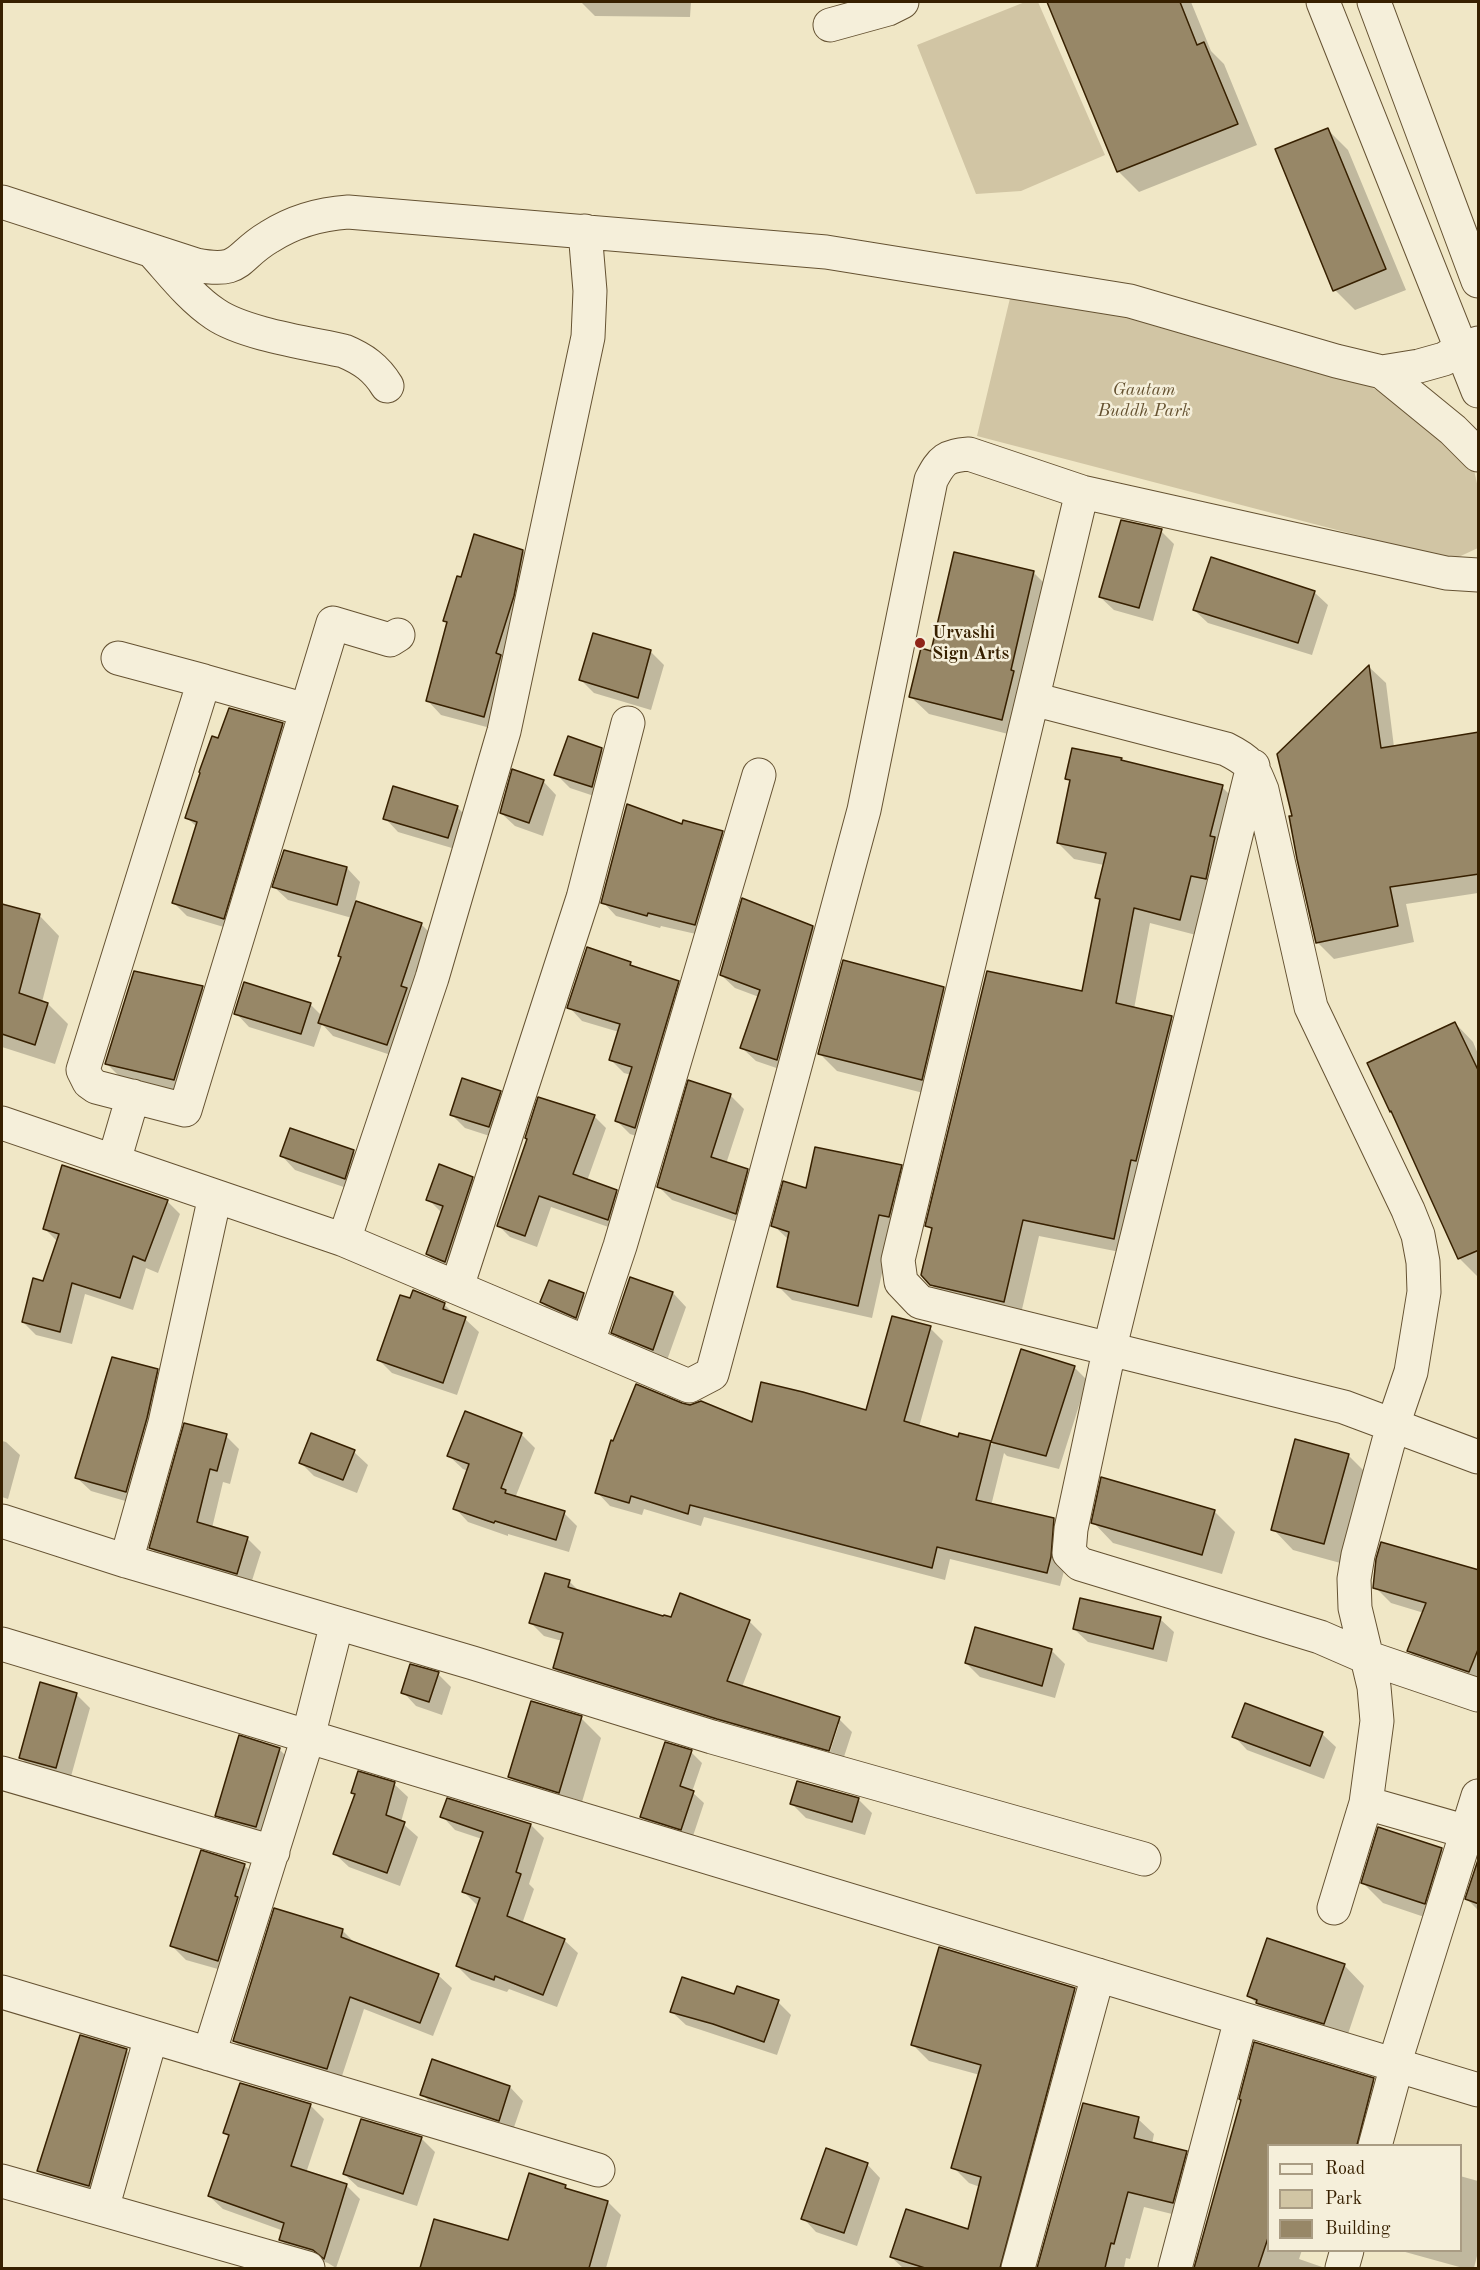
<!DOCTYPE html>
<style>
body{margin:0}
#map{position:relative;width:1480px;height:2270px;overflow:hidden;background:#f0e7c6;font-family:"Old Standard TT",serif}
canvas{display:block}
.frame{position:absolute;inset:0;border:3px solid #372000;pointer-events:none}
.legend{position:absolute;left:1267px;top:2144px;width:195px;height:108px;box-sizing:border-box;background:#f5efda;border:2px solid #a99c83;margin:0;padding:8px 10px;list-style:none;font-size:18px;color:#372000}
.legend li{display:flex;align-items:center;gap:12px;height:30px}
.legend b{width:30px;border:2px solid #a99c83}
</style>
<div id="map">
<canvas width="1480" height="2270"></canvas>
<div class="frame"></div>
<ul class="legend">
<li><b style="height:8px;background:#f5efda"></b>Road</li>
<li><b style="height:16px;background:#d1c5a4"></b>Park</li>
<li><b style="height:16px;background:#978767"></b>Building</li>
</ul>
</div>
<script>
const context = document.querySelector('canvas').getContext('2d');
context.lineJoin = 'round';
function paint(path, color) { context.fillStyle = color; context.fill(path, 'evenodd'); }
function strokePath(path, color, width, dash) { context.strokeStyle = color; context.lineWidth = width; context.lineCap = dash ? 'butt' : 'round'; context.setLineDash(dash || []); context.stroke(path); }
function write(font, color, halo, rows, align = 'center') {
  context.font = font + ' "Old Standard TT",serif'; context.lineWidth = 5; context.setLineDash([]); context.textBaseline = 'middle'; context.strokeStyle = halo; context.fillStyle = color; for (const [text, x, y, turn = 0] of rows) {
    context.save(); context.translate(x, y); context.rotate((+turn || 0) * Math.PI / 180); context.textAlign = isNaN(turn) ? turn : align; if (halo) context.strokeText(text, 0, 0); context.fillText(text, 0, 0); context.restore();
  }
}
const green = new Path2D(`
 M1025 2H1038L1105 155 1021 191 976 194 917 45Z
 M1012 290 1164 326 1362 381 1416 415 1474 470 1478 488V548L1452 560 977 436Z`);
const shadow = new Path2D(`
 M581 2H691L690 17 595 16Z
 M1048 2H1191L1211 51 1224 64 1257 145 1139 192 1118 171Z
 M1328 130 1348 150 1406 290 1355 310 1335 290Z
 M1161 531 1174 544 1153 621 1114 610 1100 597Z
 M523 551 536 565 498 730 441 715 428 701 448 624 445 621 462 579Z
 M1033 572 1051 590 1020 737 929 714 911 697 932 652Z
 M1314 592 1328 605 1312 655 1208 623 1194 610Z
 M594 635 651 652 664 665 651 710 594 693 581 680Z
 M1369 667 1386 683 1394 747 1478 734V893L1406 904 1414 942 1334 959 1317 942 1294 817Z
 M282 724 296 738 237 931 187 916 173 902 197 827 187 818 219 740Z
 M601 749 615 763 606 800 570 788 556 774Z
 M1121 759 1124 763 1222 787 1238 803 1196 935 1150 923 1134 1009 1171 1018 1188 1034 1130 1254 1039 1236 1020 1318 947 1301 922 1275 933 1231 927 1225 1083 993 1101 902 1096 897 1104 865 1074 859 1058 843 1071 782 1067 778Z
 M543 781 556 795 543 836 515 826 501 813Z
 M457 807 471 821 462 851 398 832 385 818Z
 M722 833 736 846 709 937 661 926 660 928 616 916 603 902Z
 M347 868 360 882 355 902 421 924 435 938 400 1058 333 1036 322 1024 314 1047 249 1027 236 1013 310 1004 322 1016 342 958 352 918 288 900 274 887Z
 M2 905 39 915 59 936 42 1002 48 1004 68 1024 55 1064 2 1047Z
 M813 927 826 941 791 1073 756 1061 742 1048 759 997 735 988 721 975Z
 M630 964 634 968 678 982 691 996 649 1140 630 1134 616 1120 631 1075 624 1073 610 1059 619 1032 582 1021 569 1007Z
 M202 988 223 1008 195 1100 127 1084 106 1063Z
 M943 988 961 1005 939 1097 837 1071 819 1053Z
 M1455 1023 1473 1042 1478 1054 1477 1276 1459 1258 1395 1115 1391 1111 1369 1064Z
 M500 1092 514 1105 502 1140 465 1128 452 1115Z
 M730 1095 744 1109 726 1164 747 1170 761 1184 749 1226 672 1200 659 1187Z
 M594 1116 606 1128 587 1181 616 1191 628 1203 620 1231 551 1207 537 1247 510 1237 498 1225Z
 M291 1129 354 1152 367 1165 358 1192 295 1170 282 1156Z
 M901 1166 914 1180 892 1228 872 1318 792 1300 778 1286 789 1240 773 1225 807 1190Z
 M472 1178 486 1191 459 1275 441 1267 427 1254 442 1213 428 1199Z
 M167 1201 180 1214 158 1273 146 1268 133 1310 85 1294 72 1344 36 1335 23 1322 44 1282 58 1242 44 1228Z
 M550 1282 584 1295 597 1308 590 1330 555 1316 541 1302Z
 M673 1293 686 1307 666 1363 626 1346 613 1332Z
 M444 1304 455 1315 465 1319 479 1332 457 1395 392 1373 379 1360Z
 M930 1328 943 1341 919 1427 959 1439 990 1442 992 1445 1022 1351 1074 1367 1087 1380 1059 1469 1007 1456 1004 1453 991 1506 1053 1520 1067 1533 1064 1571 1060 1586 950 1559 945 1580 704 1517 701 1526 644 1509 642 1515 610 1506 597 1492 682 1405 753 1425 867 1412Z
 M157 1371 170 1384 139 1505 91 1491 77 1478Z
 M521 1434 535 1448 515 1498 564 1513 577 1526 569 1552 508 1534V1536L468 1522 455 1508 468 1471 463 1469 449 1456Z
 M226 1436 239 1449 230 1484 223 1482 212 1528 247 1538 261 1552 250 1587 164 1561 151 1548Z
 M2 1441 6 1442 20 1455 8 1499 2 1497Z
 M354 1452 368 1465 357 1493 314 1476 301 1463Z
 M1348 1455 1368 1475 1344 1564 1293 1550 1273 1529Z
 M1214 1511 1235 1532 1222 1574 1113 1543 1093 1522Z
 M1478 1572V1685L1425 1667 1409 1651 1424 1613 1391 1603 1375 1587Z
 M569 1581 581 1593 672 1619 749 1621 762 1634 742 1687 839 1719 852 1732 842 1763 567 1681 554 1668 562 1641 544 1636 531 1623ZM836 1724H839L828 1758 825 1757Z
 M1160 1619 1174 1632 1167 1662 1088 1642 1074 1629Z
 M1051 1650 1065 1664 1055 1698 980 1677 966 1663Z
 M438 1674 451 1687 442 1715 416 1706 403 1692Z
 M76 1694 90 1708 70 1780 34 1771 20 1757Z
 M581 1718 601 1738 579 1812 530 1797 510 1777Z
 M1322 1734 1336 1747 1324 1779 1247 1750 1234 1736Z
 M666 1744 691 1752 702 1763 692 1792 704 1803 692 1839 653 1828 642 1817Z
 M279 1749 293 1763 269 1840 230 1829 217 1815Z
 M394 1784 408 1797 401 1822 418 1837 400 1886 349 1867 335 1854 356 1795 353 1792Z
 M858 1799 872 1813 865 1835 806 1818 792 1804Z
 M442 1816 531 1825 544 1838 529 1884 534 1889 522 1924 564 1940 578 1953 557 2007 509 1989 507 1992 471 1980 457 1966 478 1906 464 1892 482 1839 455 1830Z
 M1441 1849 1462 1869 1445 1924 1383 1903 1363 1883Z
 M1478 1862V1910L1467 1899Z
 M244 1865 257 1878 232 1973 186 1960 172 1946Z
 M342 1930 356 1944 438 1975 452 1988 433 2036 364 2009 340 2082 248 2054 234 2041Z
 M1344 1965 1364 1986 1345 2043 1269 2016 1249 1996Z
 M1074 1989 1090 2005 1018 2268H903L891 2257 969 2231 980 2187 969 2183 953 2167 980 2075 929 2061 913 2045Z
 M735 1996 778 2002 791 2015 777 2055 686 2025 672 2012Z
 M126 2050 144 2068 107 2204 57 2189 39 2171Z
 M1373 2080 1389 2095 1375 2146H1268V2250H1302L1299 2259 1325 2268H1196L1243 2100Z
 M510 2087 523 2101 512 2133 435 2108 422 2094Z
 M310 2105 324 2119 306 2173 347 2186 360 2199 336 2268 328 2263 294 2253 281 2240 284 2231 223 2209 209 2196 230 2138 225 2132Z
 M1084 2105 1138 2119 1154 2134 1152 2144 1186 2153 1202 2168 1188 2218 1144 2207 1130 2259 1126 2258 1124 2268H1039Z
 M421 2138 435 2152 417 2206 358 2187 344 2174Z
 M867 2164 880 2178 857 2246 816 2232 803 2218Z
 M1460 2176 1478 2181V2252L1474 2268H1463L1398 2250H1460Z
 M565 2186 570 2191 608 2202 621 2215 606 2268H421L435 2221 509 2242Z`);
const building = new Path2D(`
 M1047 2H1180L1197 45 1204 42 1238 124 1117 172Z
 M1328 128 1386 269 1333 291 1275 149Z
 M1121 520 1162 529 1139 608 1099 597Z
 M474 534 523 550 514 596 496 653 501 655 484 717 426 701 447 622 443 621 457 576 461 577Z
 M954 552 1034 571 1011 670 1014 671 1002 720 909 697 921 648 931 651Z
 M1211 557 1315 591 1298 643 1193 610Z
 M593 633 651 650 638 698 579 680Z
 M1369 665 1381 748 1479 732V874L1390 887 1398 926 1316 943 1297 859 1289 816H1292L1277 754Z
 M229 708 283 723 224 919 172 903 197 822 185 818 200 773 199 772 212 736 218 738Z
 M568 736 602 748 592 787 554 775Z
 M1072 748 1122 758 1121 760 1223 785 1210 836 1215 837 1206 879 1191 876 1180 920 1134 908 1116 1003 1172 1016 1136 1161 1131 1160 1114 1239 1023 1220 1004 1302 930 1285 921 1275 932 1228 925 1226 987 971 1082 991 1100 899 1095 898 1106 853 1057 843 1070 780 1065 779Z
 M512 769 544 780 529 823 500 813Z
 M393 786 458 806 448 838 383 819Z
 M627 804 682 824 683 820 723 831 695 925 648 913 647 916 601 903Z
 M284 850 347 867 337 905 272 887Z
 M742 898 813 926 777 1060 740 1048 760 990 720 975Z
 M356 901 422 923 401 986 407 988 387 1045 318 1023 341 957 338 956Z
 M2 904 40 914 19 993 48 1003 35 1045 2 1034Z
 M587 947 631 962 630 965 679 981 635 1128 615 1121 632 1067 609 1060 620 1024 567 1008Z
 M843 960 944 987 922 1080 818 1054Z
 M134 971 203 986 174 1080 105 1064Z
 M244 982 311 1003 301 1034 234 1014Z
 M1455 1022 1479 1072V1250L1458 1259 1391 1111 1390 1112 1367 1063Z
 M462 1078 501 1091 489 1127 450 1115Z
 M688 1080 731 1094 711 1157 748 1169 736 1214 657 1187Z
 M538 1097 595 1115 573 1174 617 1190 608 1220 539 1196 525 1236 497 1226 527 1139 525 1138Z
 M290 1128 354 1150 345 1179 280 1156Z
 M815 1147 902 1165 889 1217 879 1215 858 1306 777 1287 789 1232 771 1226 783 1181 806 1188Z
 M439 1164 473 1177 445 1262 426 1254 443 1206 426 1200Z
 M62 1165 168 1200 145 1261 133 1256 120 1298 72 1283 60 1332 22 1322 33 1278 43 1281 59 1234 43 1229Z
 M630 1277 673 1292 653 1350 611 1333Z
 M549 1280 584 1293 576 1318 540 1302Z
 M413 1290 445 1303 443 1309 466 1317 443 1383 377 1360 400 1295 410 1298Z
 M892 1316 931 1326 904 1421 958 1437 959 1433 991 1441 976 1500 1054 1518 1051 1557 1047 1573 937 1547 932 1568 690 1505 688 1514 631 1496 629 1503 595 1493 611 1440 613 1441 636 1384 682 1403 690 1405 701 1401 752 1422 761 1382 803 1392 866 1410Z
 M1021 1349 1075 1366 1046 1456 991 1442Z
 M112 1357 158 1369 147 1418 126 1492 75 1478Z
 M465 1411 522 1433 501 1488 506 1490 505 1493 565 1511 556 1540 495 1521 494 1523 453 1509 469 1464 447 1456Z
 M184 1423 227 1434 217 1471 210 1469 197 1522 248 1537 237 1574 149 1548Z
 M311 1433 355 1450 343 1480 299 1463Z
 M1295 1439 1349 1454 1324 1544 1271 1530Z
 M1101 1477 1215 1510 1202 1555 1091 1523Z
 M1381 1542 1479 1570V1647L1469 1672 1407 1651 1426 1603 1373 1588 1376 1559Z
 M545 1573 570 1580 568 1587 663 1616 664 1615 671 1617 680 1593 750 1620 727 1681 840 1717 829 1751 717 1719 553 1668 563 1633 529 1623Z
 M1080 1598 1161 1617 1153 1649 1073 1629Z
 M975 1627 1052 1649 1042 1686 965 1663Z
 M410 1664 439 1672 429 1702 401 1693Z
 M40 1682 77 1693 56 1768 19 1758Z
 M531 1701 582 1716 559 1793 508 1777Z
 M1245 1703 1323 1732 1310 1766 1232 1737Z
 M239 1735 280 1748 256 1827 215 1816Z
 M665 1742 692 1750 680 1786 694 1791 681 1830 640 1817Z
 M358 1771 395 1782 386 1815 405 1822 387 1873 333 1854 355 1794 351 1793Z
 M797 1781 859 1798 852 1822 790 1804Z
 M447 1798 531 1824 516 1872 521 1874 507 1916 565 1939 543 1995 495 1976 494 1980 456 1966 480 1898 462 1892 483 1832 440 1817Z
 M1378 1827 1442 1848 1425 1904 1361 1883Z
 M201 1850 245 1864 235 1896 238 1897 218 1961 170 1946Z
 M1478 1860H1479V1904L1465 1899Z
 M274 1908 343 1929 341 1937 439 1974 420 2023 350 1997 327 2069 233 2041Z
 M1267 1938 1345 1964 1324 2024 1256 2003 1257 2000 1247 1996Z
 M939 1947 1075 1988 1000 2268H925L890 2257 906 2209 968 2229 981 2177 951 2168 981 2065 911 2045Z
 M682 1977 734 1994 737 1986 779 2000 764 2042 713 2024 670 2012Z
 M80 2035 127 2049 89 2186 37 2171Z
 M1254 2042 1374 2078 1357 2145H1269V2235L1258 2268H1194L1241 2100 1239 2099Z
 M432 2059 510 2086 499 2121 420 2095Z
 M240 2083 311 2104 291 2166 347 2184 324 2259 313 2250 279 2240 284 2223 208 2196 229 2135 223 2133Z
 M1083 2103 1139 2117 1134 2138 1187 2151 1173 2203 1128 2192 1114 2244 1111 2243 1105 2268H1037Z
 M361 2119 422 2137 403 2194 343 2174Z
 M826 2148 868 2163 844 2233 801 2219Z
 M529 2173 566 2185 565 2188 608 2201 589 2268H420L434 2219 508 2240Z`);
const minor = new Path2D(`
 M830 25 888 9 902 2
 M2 202 196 265C243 274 235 257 269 237 294 221 319 214 348 212L826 252 1130 301 1336 361 1382 372 1419 366 1444 359 1461 349 1478 343
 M153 252C172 273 191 298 215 314 244 334 308 343 344 351 363 359 376 368 387 386
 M1382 372 1453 430 1478 455
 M1082 492 898 1260 901 1282 920 1302 1344 1407 1478 1457
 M118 658 204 681
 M1033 699 1226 749C1250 761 1252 765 1262 790L1311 1007 1408 1210 1418 1235 1423 1262 1424 1292 1411 1372 1393 1425 1358 1555 1354 1579 1355 1608 1374 1687 1377 1721 1366 1803 1334 1908
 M306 710 204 681 83 1070 89 1082 96 1087 185 1110 333 623 390 640 398 635
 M1253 766 1109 1351 1071 1529 1069 1553 1080 1564 1320 1637 1366 1657 1478 1695
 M2 1123 344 1240 689 1386 712 1374 864 810 931 480C942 459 946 456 969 454L1082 492 1446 573 1478 575
 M114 1161 133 1096
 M344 1240 432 978 504 731 588 337 590 291 585 231
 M457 1287 583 898 628 723
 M588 1342 620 1246 759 775
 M2 1521 126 1561 473 1663 712 1737 1144 1859
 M126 1561 165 1423 215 1196
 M2 1644 1478 2090
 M2 1773 273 1852
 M1366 1803 1478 1835
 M2 1992 598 2170
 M209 2054 308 1737 337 1623
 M1375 2146 1394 2076V2065L1478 1796
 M2 2181 308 2268
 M102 2209 151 2037
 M1018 2268 1098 1975
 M1175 2268 1241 2019
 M1342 2268 1347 2250`);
const tertiary = new Path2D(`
 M1323 2 1478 391
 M1374 2 1478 281`);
const markers = [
 [920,643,6,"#8f2418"]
];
const parkNames = [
 ["Gautam",1144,390],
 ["Buddh Park",1144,411]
];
const poiNames = [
 ["Urvashi",932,633],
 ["Sign Arts",932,654]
];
paint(green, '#d1c5a4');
paint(shadow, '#0003');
paint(building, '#978767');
strokePath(building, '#372000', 1.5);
strokePath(minor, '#655232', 35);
strokePath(tertiary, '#655232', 35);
strokePath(minor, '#f5efda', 33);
strokePath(tertiary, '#f5efda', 33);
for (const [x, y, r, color] of markers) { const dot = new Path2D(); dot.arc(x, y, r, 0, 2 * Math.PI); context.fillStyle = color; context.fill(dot); strokePath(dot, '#f5efda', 2); }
write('italic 18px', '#655231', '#f5efda', parkNames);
write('bold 18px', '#372000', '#f5efda', poiNames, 'left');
</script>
